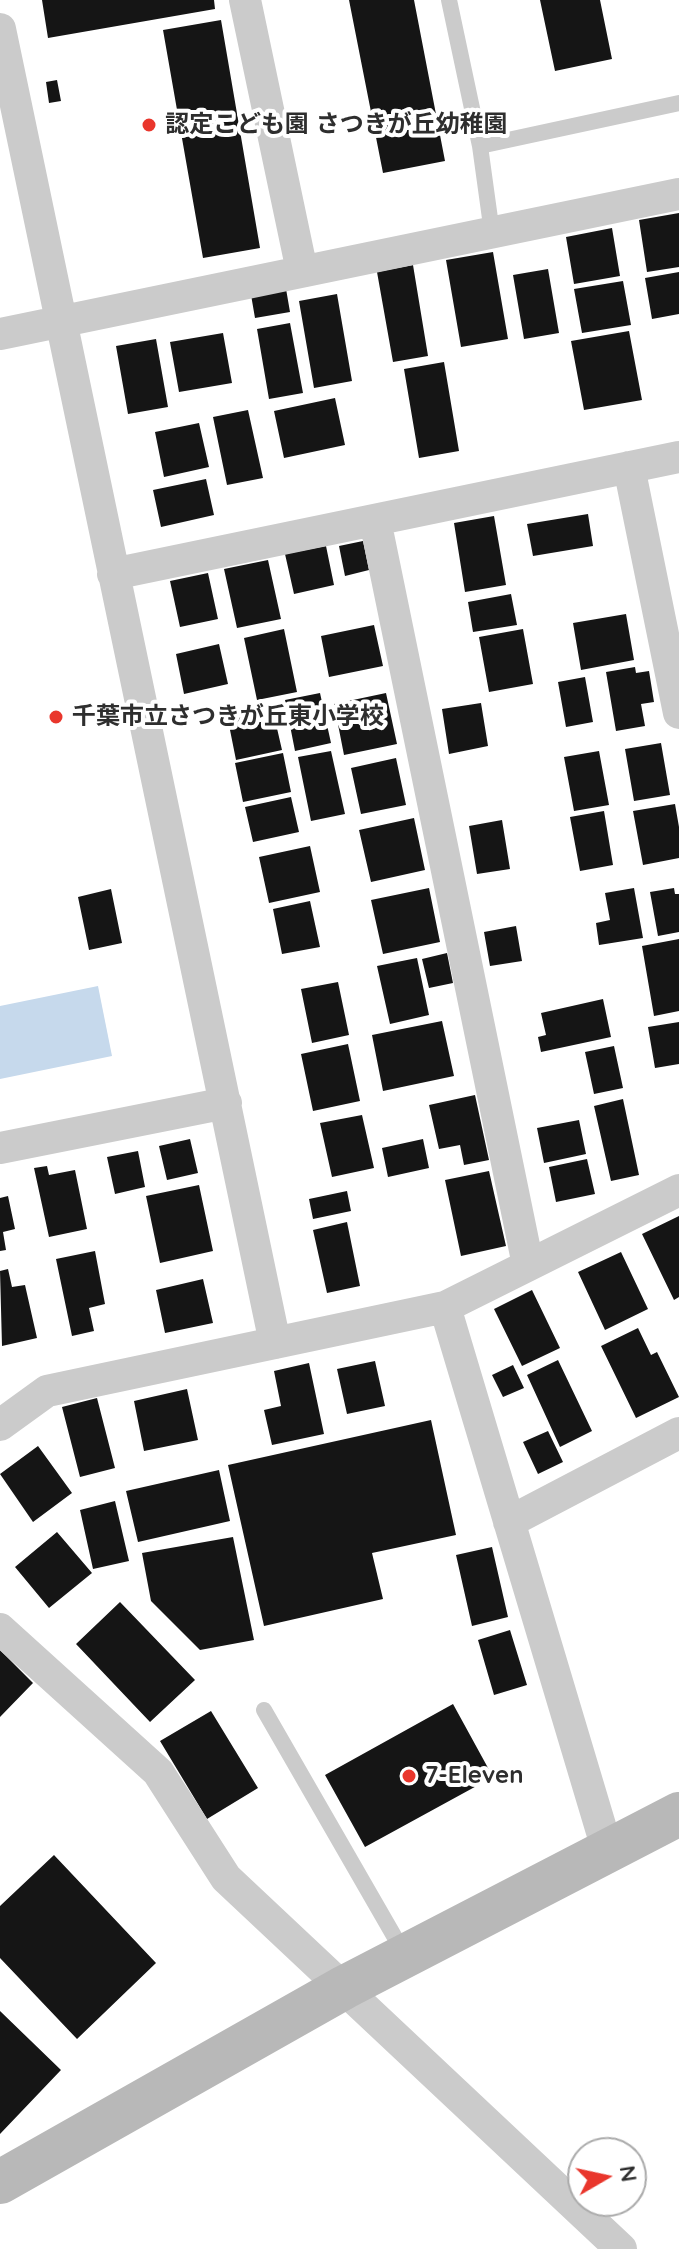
<!DOCTYPE html>
<meta charset="utf-8">
<style>
body{margin:0}
#map{position:relative;width:679px;height:2249px;overflow:hidden;background:#fff;font-family:Quicksand,sans-serif}
canvas{display:block}
.north{position:absolute;left:567px;top:2137px;width:80px;height:80px;box-sizing:border-box;background:#fff;border:2px solid #ababab;border-radius:50%;rotate:81deg;font-size:22px;font-weight:700;line-height:32px;text-align:center;color:#2e2e2e}
.north::after{content:'';display:block;margin:auto;width:28px;height:36px;background:#e9362c;clip-path:polygon(50% 0,100% 100%,50% 72%,0 100%)}
</style>
<div id="map">
<canvas width="679" height="2249"></canvas>
<div class="north">N</div>
</div>
<script>
const context = document.querySelector('canvas').getContext('2d');
context.lineJoin = 'round';
function paint(path, color) { context.fillStyle = color; context.fill(path, 'evenodd'); }
function strokePath(path, color, width, dash) { context.strokeStyle = color; context.lineWidth = width; context.lineCap = dash ? 'butt' : 'round'; context.setLineDash(dash || []); context.stroke(path); }
function write(font, color, halo, rows, align = 'center') {
  context.font = font + ' Quicksand,"Noto Sans JP",sans-serif'; context.lineWidth = 8; context.setLineDash([]); context.textBaseline = 'middle'; context.strokeStyle = halo; context.fillStyle = color; for (const [text, x, y, turn = 0] of rows) {
    context.save(); context.translate(x, y); context.rotate((+turn || 0) * Math.PI / 180); context.textAlign = isNaN(turn) ? turn : align; if (halo) context.strokeText(text, 0, 0); context.fillText(text, 0, 0); context.restore();
  }
}
const water = new Path2D(`
 M98 986 112 1056 0 1079V1006Z`);
const building = new Path2D(`
 M42 0H214L215 9 48 38Z
 M349 0H414L445 161 383 173Z
 M540 0H600L612 59 555 71Z
 M221 20 260 248 203 258 163 30Z
 M57 80 61 101 49 103 46 82Z
 M679 213V267L647 272 639 220Z
 M612 228 620 276 574 284 566 237Z
 M493 252 508 339 461 347 446 260Z
 M413 265 428 356 393 362 377 272Z
 M548 269 559 333 524 339 513 275Z
 M679 272V314L652 319 645 278Z
 M623 281 631 325 582 333 574 289Z
 M285 283 290 312 255 318 250 289Z
 M337 294 352 381 314 388 299 301Z
 M290 323 303 393 269 399 257 329Z
 M629 331 642 400 584 410 571 341Z
 M223 333 232 383 179 392 170 342Z
 M156 339 168 407 128 414 116 346Z
 M444 362 459 451 419 458 404 369Z
 M335 398 345 445 284 458 274 411Z
 M248 410 263 478 227 485 213 417Z
 M199 423 209 467 164 477 155 432Z
 M206 479 214 515 161 527 153 490Z
 M588 514 593 546 533 556 527 524Z
 M494 516 506 585 465 592 454 523Z
 M363 541 369 570 345 576 339 546Z
 M326 546 334 585 294 594 285 554Z
 M268 560 281 619 237 628 224 569Z
 M208 573 218 619 180 627 170 581Z
 M511 594 517 625 473 632 468 602Z
 M626 614 634 660 581 670 573 623Z
 M374 625 383 666 329 677 321 636Z
 M284 629 297 692 257 700 244 638Z
 M523 629 533 684 489 692 479 637Z
 M219 644 228 684 184 694 176 654Z
 M635 667 636 673 649 671 654 702 641 704 645 726 616 731 606 672Z
 M585 677 593 722 566 727 558 682Z
 M320 693 331 743 295 751 285 700Z
 M386 693 397 744 344 755 334 704Z
 M481 703 488 746 449 754 442 709Z
 M273 711 282 750 236 760 228 720Z
 M661 743 670 795 634 801 625 749Z
 M331 751 345 814 311 821 298 757Z
 M599 751 609 805 574 811 564 757Z
 M283 753 291 792 243 802 235 763Z
 M396 758 406 805 361 814 351 768Z
 M291 797 299 832 253 842 245 807Z
 M675 804 679 827V858L643 865 633 811Z
 M604 811 613 865 580 871 570 817Z
 M414 818 425 870 371 882 359 830Z
 M502 820 510 869 477 874 469 826Z
 M310 846 320 892 269 903 259 857Z
 M429 888 440 942 383 954 371 900Z
 M634 888 643 938 599 945 596 923 610 920 605 893Z
 M674 888 675 894H679V932L658 936 650 892Z
 M111 889 122 943 89 950 78 897Z
 M310 901 320 947 282 954 273 909Z
 M516 926 522 961 490 966 484 932Z
 M679 939V1011L654 1016 642 946Z
 M447 953 453 983 429 988 422 959Z
 M417 958 429 1015 390 1024 377 966Z
 M338 982 349 1035 312 1043 301 989Z
 M603 999 611 1037 541 1052 538 1037 546 1035 541 1013Z
 M442 1021 454 1076 383 1091 372 1035Z
 M679 1022V1064L655 1068 648 1027Z
 M348 1044 360 1101 313 1111 301 1054Z
 M614 1046 623 1088 594 1094 585 1052Z
 M475 1095 489 1160 464 1165 460 1145 439 1149 429 1105Z
 M623 1099 639 1175 611 1181 594 1106Z
 M362 1115 374 1168 332 1177 320 1123Z
 M579 1120 586 1154 544 1163 537 1128Z
 M190 1139 198 1173 167 1180 159 1146Z
 M423 1139 429 1168 388 1177 382 1148Z
 M138 1151 145 1187 115 1194 107 1157Z
 M587 1159 595 1194 556 1202 549 1167Z
 M47 1166 49 1175 75 1170 87 1229 49 1237 34 1168Z
 M489 1171 506 1246 461 1256 445 1180Z
 M199 1185 213 1251 160 1263 146 1196Z
 M347 1191 351 1211 313 1219 309 1199Z
 M8 1196 15 1229 3 1232 6 1250 0 1251V1198Z
 M679 1216V1297L674 1300 642 1234Z
 M347 1222 360 1286 327 1293 313 1230Z
 M95 1251 105 1304 89 1308 94 1331 72 1336 56 1259Z
 M621 1252 648 1309 605 1330 578 1272Z
 M8 1269 12 1287 25 1285 37 1338 2 1346 0 1271Z
 M203 1279 213 1323 165 1333 156 1290Z
 M532 1290 560 1348 522 1366 494 1309Z
 M638 1328 651 1355 657 1352 679 1397 636 1418 601 1346Z
 M558 1360 592 1431 560 1447 527 1375Z
 M375 1361 385 1406 347 1414 337 1369Z
 M309 1363 324 1434 272 1445 264 1410 281 1406 274 1371Z
 M513 1365 524 1388 503 1397 492 1375Z
 M187 1389 198 1440 144 1451 134 1401Z
 M97 1398 115 1468 80 1477 62 1407Z
 M431 1420 456 1535 372 1553 383 1599 264 1626 228 1465Z
 M548 1431 563 1462 538 1474 523 1442Z
 M38 1446 72 1493 33 1522 0 1474Z
 M219 1470 230 1521 138 1542 126 1491Z
 M115 1501 129 1561 93 1569 80 1510Z
 M57 1532 92 1573 49 1608 15 1567Z
 M233 1537 254 1640 200 1650 151 1601 142 1553Z
 M492 1547 508 1617 472 1626 456 1555Z
 M120 1602 195 1680 150 1722 76 1644Z
 M510 1630 527 1685 494 1695 478 1640Z
 M0 1650 33 1683 0 1717Z
 M453 1704 493 1777 365 1847 325 1775Z
 M211 1711 258 1788 207 1819 160 1741Z
 M54 1855 156 1963 77 2039 0 1958V1906Z
 M0 2011 61 2070 0 2134Z`);
const lane = new Path2D(`
 M449 0 480 146 492 233
 M480 146 679 103
 M264 1710 405 1955`);
const street = new Path2D(`
 M245 0 302 271
 M0 29 275 1343
 M0 334 679 194
 M629 467 679 713
 M375 520 528 1265
 M113 574 679 457
 M0 1148 226 1103
 M445 1307 608 1852
 M0 1425 47 1391 445 1307 679 1190
 M509 1522 679 1433
 M0 1629 158 1772 226 1878 621 2249`);
const secondary = new Path2D(`
 M0 2182 345 1987 679 1814`);
const markers = [
 [149,125,8,"#e9362c"],
 [56,717,8,"#e9362c"],
 [409,1776,8,"#e9362c"]
];
const poiNames = [
 ["認定こども園 さつきが丘幼稚園",165,125],
 ["千葉市立さつきが丘東小学校",72,717],
 ["7-Eleven",425,1776]
];
paint(water, '#c6d9ec');
paint(building, '#151515');
strokePath(lane, '#cbcbcb', 16);
strokePath(street, '#cbcbcb', 32);
strokePath(secondary, '#b8b8b8', 44);
for (const [x, y, r, color] of markers) { const dot = new Path2D(); dot.arc(x, y, r, 0, 2 * Math.PI); context.fillStyle = color; context.fill(dot); strokePath(dot, '#fff', 3); }
write('bold 24px', '#2e2e2e', '#fff', poiNames, 'left');
</script>
